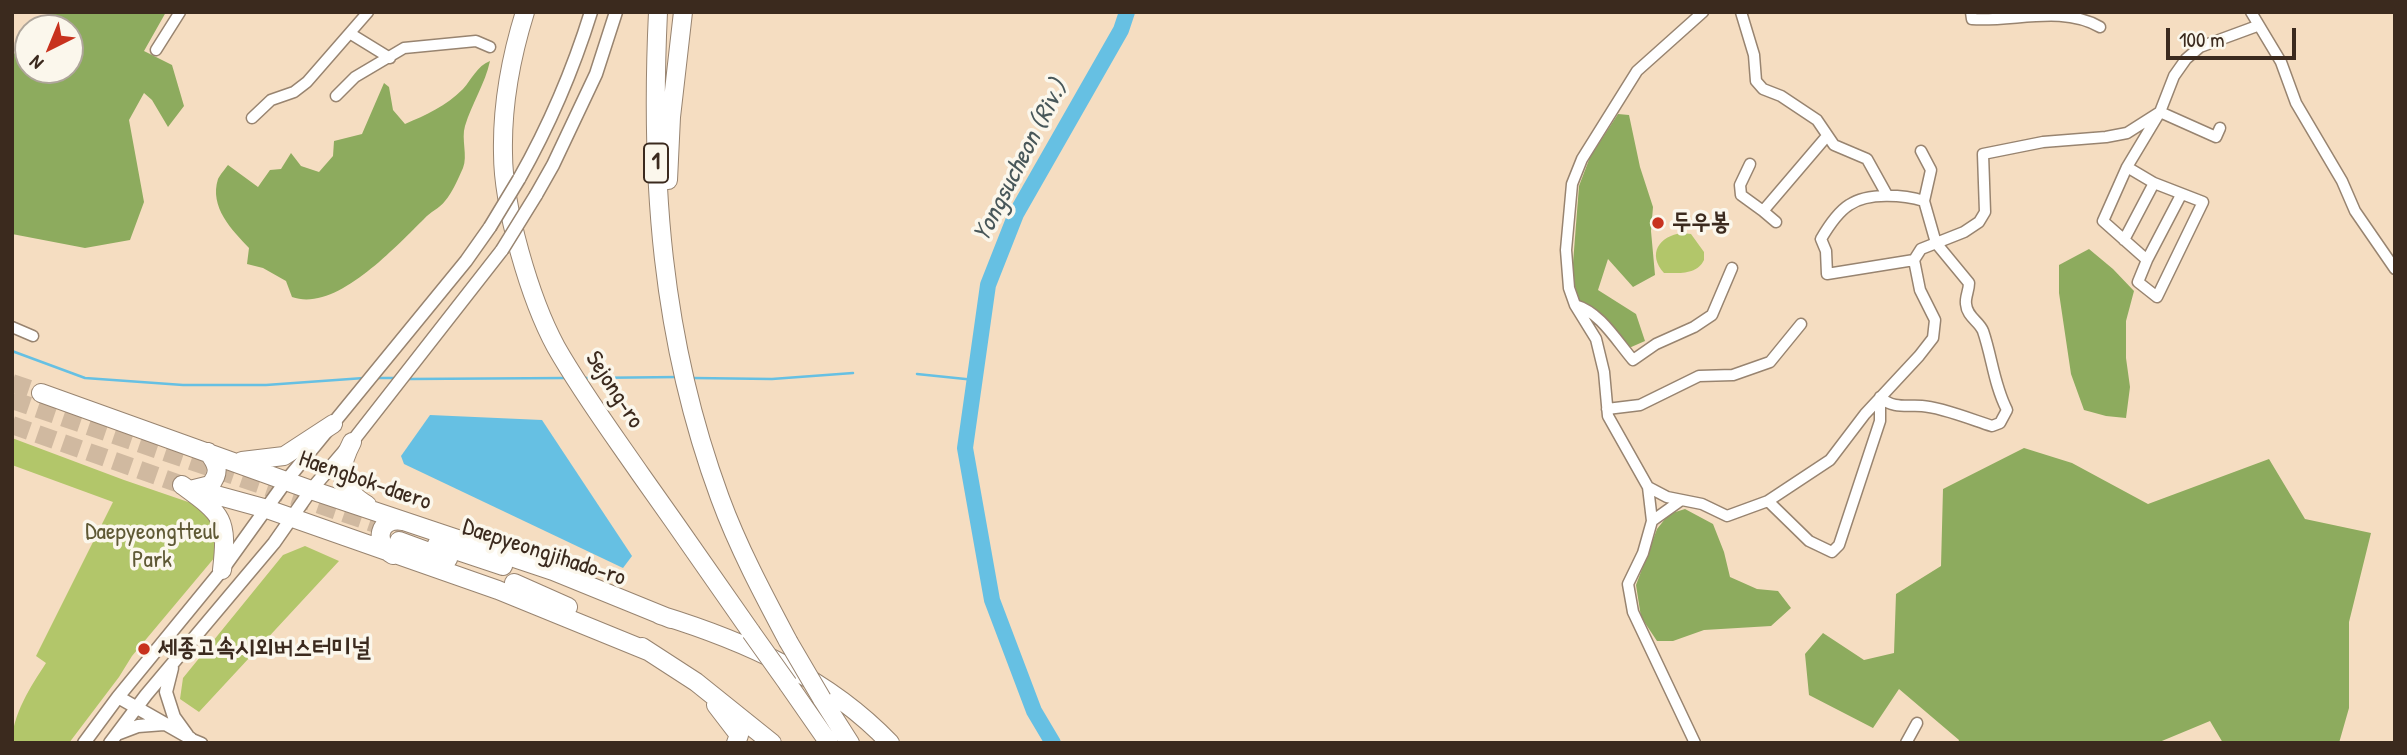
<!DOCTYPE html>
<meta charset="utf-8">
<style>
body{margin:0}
#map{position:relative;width:2407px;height:755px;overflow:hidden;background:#f5ddc1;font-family:"Patrick Hand",sans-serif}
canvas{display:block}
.frame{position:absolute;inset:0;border:14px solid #3b2a1e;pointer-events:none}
.north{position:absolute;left:14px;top:14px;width:70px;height:70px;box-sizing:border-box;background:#fbf7ec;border:2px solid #aea59a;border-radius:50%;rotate:223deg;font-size:19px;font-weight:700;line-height:28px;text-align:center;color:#3b2a1e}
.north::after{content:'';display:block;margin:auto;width:24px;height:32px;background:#c8321e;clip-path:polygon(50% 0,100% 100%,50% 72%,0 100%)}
.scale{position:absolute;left:2166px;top:28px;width:130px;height:32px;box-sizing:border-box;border:4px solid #3b2a1e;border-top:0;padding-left:9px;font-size:21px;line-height:24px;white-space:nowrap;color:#3b2a1e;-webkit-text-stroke:5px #fbf7ec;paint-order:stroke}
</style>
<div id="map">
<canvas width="2407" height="755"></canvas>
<div class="frame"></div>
<div class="north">N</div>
<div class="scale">100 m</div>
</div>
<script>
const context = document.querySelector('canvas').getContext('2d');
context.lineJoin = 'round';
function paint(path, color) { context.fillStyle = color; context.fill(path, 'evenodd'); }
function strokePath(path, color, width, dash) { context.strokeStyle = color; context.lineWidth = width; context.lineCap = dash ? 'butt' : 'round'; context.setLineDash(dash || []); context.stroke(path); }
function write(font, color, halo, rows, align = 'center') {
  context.font = font + ' "Patrick Hand","Poor Story",sans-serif'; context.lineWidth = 7; context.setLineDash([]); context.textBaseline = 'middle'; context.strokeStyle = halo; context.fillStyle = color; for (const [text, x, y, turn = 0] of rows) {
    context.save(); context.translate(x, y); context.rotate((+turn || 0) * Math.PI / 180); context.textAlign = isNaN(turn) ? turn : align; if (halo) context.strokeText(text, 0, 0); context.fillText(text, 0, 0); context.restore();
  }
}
const green = new Path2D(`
 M1682 233 1691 234 1704 252V260C1697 275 1679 273 1664 273 1647 254 1659 236 1682 233Z
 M12 438 124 480 194 504 215 518 220 546 215 557 132 656 119 677 69 743H12C12 715 31 686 46 663L36 656 113 502 12 465Z
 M305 546 339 561 199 712 180 699 183 678 283 555Z`);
const forest = new Path2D(`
 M48 12H166L144 51 172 65 184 106 168 127 152 100 144 93 129 120 144 202 130 240 85 248 12 234V55L28 45V70H70V28H53Z
 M490 61C485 84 472 103 465 126 461 139 468 156 463 168 458 179 452 193 445 201 440 208 430 212 424 219 395 247 336 313 292 297L286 281 263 268 247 264 249 248C232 230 209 207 218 179 220 175 225 169 228 165L258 187 270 170 281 169 291 153 301 166 319 172 333 156 334 141 362 134 384 83 389 87 393 110 405 124C426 115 446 106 463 89 472 79 477 66 490 61Z
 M1618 114 1629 115 1640 167 1653 207 1651 231 1655 275 1633 287 1608 259 1598 290 1636 314 1645 341 1629 348 1580 304 1572 276 1579 186 1590 157Z
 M2089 249 2113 269 2134 291 2126 321V358L2130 387 2126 418 2106 416 2084 410 2071 374 2059 293V265Z
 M2024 448 2072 463 2148 504 2269 459 2305 519 2371 533 2349 622V708L2339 743H2223L2210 721 2157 743H1958L1959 740 1899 689 1873 728 1809 695 1805 654 1823 633 1864 660 1894 653 1896 594 1941 566 1943 489Z
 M1685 509 1713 524 1724 552 1730 577 1757 589 1778 591 1791 608 1771 626 1704 630 1673 641H1657L1641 617 1636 585 1657 529 1669 514Z`);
const water = new Path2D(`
 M430 415 542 420 632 556 623 568 404 464 401 456Z`);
const stream = new Path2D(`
 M12 351 85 378 183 385H266L364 378
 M917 374 975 380
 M378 378H395
 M584 378 679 377
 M693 378 772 379 853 373
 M409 379 567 378`);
const river = new Path2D(`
 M1053 743 1034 711 992 600 965 448 988 285 1016 214 1121 30 1127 12`);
const trunkTunnel = new Path2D(`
 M12 383 41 393
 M12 400 402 533
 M12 425 194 489`);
const minor = new Path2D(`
 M1741 12 1754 55 1756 81 1763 89 1781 96 1817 120 1834 145 1867 159 1887 195
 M1971 12 1972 19C2015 22 2061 5 2100 27
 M2251 12 2281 62 2296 103 2342 181 2355 211 2395 269
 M351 34 390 58
 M156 50 180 12
 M336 96 355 77 404 48 476 41 490 47
 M252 118 271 100 294 92 307 82 368 12
 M1921 151 1931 170 1924 201
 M1750 164 1740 185 1741 195 1763 211
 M2127 167 2154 183 2203 202 2157 297 2138 282 2147 260 2103 221 2127 167 2160 112 2216 137 2220 128
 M1776 222 1763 211 1827 136
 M2124 240 2154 183
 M2147 260 2181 195
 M1575 305C1600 312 1616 340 1633 360L1656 344 1694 327 1712 315 1732 268
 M12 327 33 336
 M1880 397C1893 409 1906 405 1922 406 1941 407 1973 420 1992 426L2000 423 2007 410C1994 385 1992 357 1983 331 1979 321 1967 317 1966 304 1965 297 1969 291 1969 283L1936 243 1924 201C1904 195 1868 192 1849 205 1838 212 1828 227 1821 239L1826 251 1827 274 1914 260
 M1607 409 1640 405 1699 376 1733 375 1770 362 1801 324
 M1648 487 1667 497 1702 504 1727 516 1768 501 1830 460 1865 414 1919 356 1933 338 1935 320 1920 290 1914 260 1921 249 1964 232 1979 222 1985 212 1983 154 2043 142 2106 137 2127 133 2160 112 2174 76 2186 59 2200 47 2257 26
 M1768 501 1809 541 1832 552 1839 545 1880 421V397
 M1652 521 1680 501
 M190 738 202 743
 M1695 743 1633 612 1628 584 1643 553 1652 521 1648 487 1608 416 1604 372 1596 339 1575 305 1569 288 1566 250 1572 184 1582 159 1637 71 1703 12
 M1906 743 1917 723`);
const tertiary = new Path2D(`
 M519 179C549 126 573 70 591 12
 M536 195 553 165 596 74 616 12
 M172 668 166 692 174 717 187 735
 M118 697 190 738
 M117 734 138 726 164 724
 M84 743 118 697 222 570 286 481 466 261 490 227
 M110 743 146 695 274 543 311 490 352 442 502 250`);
const trunk = new Path2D(`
 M525 12C511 57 502 106 503 153 503 207 530 299 556 347 581 391 612 433 641 475 678 527 714 579 751 632
 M658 12C650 180 661 338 720 498 738 547 763 594 788 641
 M668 180 671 117 683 12
 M41 393 311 490 553 571 671 619
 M352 442C337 471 338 487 367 505
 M242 461 284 456 333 424
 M182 485C223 515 228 518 222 570
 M194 489 267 509 498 590 650 652
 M194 489 210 485C221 472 217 464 208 452
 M399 541 448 559
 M437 544 503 566
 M393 555C373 543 378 517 403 521
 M514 583 568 607
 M660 615C745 641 828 678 890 743
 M642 647 696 682 772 743
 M788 684 829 743
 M822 699 850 743
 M716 705 739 735 736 743`);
const tertiaryBridge = new Path2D(`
 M490 227 519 179
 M502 250 536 195`);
const trunkBridge = new Path2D(`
 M751 632 788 684
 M788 641 822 699`);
const markers = [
 [1658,223,7,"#c8321e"],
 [144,649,7,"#c8321e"]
];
const shields = [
 [656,163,24]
];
const shieldNames = [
 ["1",656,163]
];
const poiNames = [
 ["두우봉",1672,223],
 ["세종고속시외버스터미널",158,649]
];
const streetNames = [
 ["Sejong-ro",614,390,57],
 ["Haengbok-daero",365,481,19],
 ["Daepyeongjihado-ro",544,553,18]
];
const parkNames = [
 ["Daepyeongtteul",152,533],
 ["Park",152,561]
];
const waterNames = [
 ["Yongsucheon (Riv.)",1021,161,-63]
];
paint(green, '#b2c66a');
paint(forest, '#8dab5e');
paint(water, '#66c0e3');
strokePath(stream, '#66c0e3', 2.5);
strokePath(river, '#66c0e3', 16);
strokePath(trunkTunnel, '#d0b9a0', 18, [18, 9]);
strokePath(minor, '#988470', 13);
strokePath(tertiary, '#988470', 15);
strokePath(trunk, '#988470', 20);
strokePath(minor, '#fff', 10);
strokePath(tertiary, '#fff', 12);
strokePath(trunk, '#fff', 18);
strokePath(tertiaryBridge, '#988470', 15, []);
strokePath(trunkBridge, '#988470', 20, []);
strokePath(tertiaryBridge, '#fff', 12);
strokePath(trunkBridge, '#fff', 18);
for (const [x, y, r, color] of markers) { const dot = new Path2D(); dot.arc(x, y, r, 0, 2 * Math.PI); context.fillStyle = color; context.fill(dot); strokePath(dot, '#fbf7ec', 2.5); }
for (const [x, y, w] of shields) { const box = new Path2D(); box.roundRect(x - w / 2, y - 19.5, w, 39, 5); context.fillStyle = '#fbf7ec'; context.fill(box); strokePath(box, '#3b2a1e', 2); }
write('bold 23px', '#3b2a1e', null, shieldNames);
write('bold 24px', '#3b2a1e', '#fbf7ec', poiNames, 'left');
write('24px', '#3b2a1e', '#fbf7ec', streetNames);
write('24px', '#5f5935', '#fbf7ec', parkNames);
write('italic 26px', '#485759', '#fbf7ec', waterNames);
</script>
